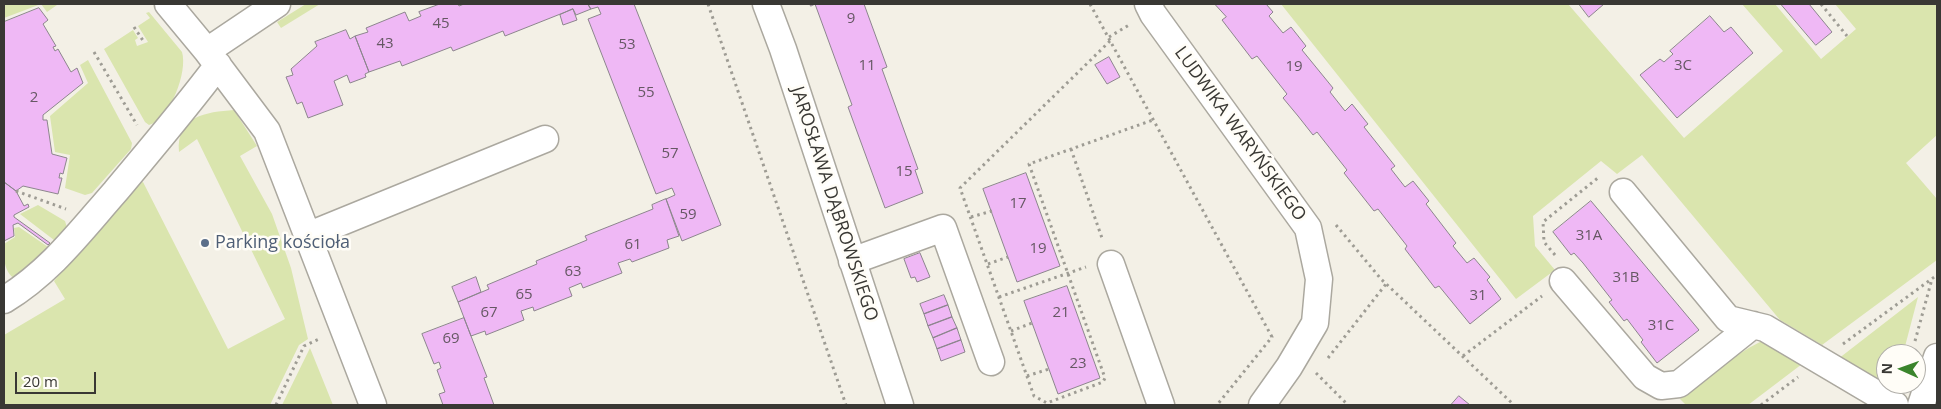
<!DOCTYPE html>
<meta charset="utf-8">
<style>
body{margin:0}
#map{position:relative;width:1941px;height:409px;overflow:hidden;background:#f3f0e6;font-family:"Open Sans",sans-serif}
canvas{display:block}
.frame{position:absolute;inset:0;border:5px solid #393834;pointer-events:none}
.north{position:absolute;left:1876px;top:344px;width:50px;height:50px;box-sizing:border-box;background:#fffdf7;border:1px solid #b0aea9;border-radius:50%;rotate:272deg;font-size:14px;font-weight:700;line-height:20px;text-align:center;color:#393834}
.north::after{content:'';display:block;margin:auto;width:18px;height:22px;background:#3b852c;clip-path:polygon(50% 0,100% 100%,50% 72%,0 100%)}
.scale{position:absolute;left:15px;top:372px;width:81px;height:22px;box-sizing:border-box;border:2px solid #393834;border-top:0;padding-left:6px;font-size:15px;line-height:18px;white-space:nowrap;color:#393834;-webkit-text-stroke:4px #fffdf7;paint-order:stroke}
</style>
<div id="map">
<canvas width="1941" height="409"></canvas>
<div class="frame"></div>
<div class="north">N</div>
<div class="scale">20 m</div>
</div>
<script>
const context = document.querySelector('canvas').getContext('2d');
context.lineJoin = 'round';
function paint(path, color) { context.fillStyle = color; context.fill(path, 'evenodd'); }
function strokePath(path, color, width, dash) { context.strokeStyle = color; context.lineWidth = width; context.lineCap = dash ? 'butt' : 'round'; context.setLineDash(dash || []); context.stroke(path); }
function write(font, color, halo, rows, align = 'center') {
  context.font = font + ' "Open Sans",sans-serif'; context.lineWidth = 5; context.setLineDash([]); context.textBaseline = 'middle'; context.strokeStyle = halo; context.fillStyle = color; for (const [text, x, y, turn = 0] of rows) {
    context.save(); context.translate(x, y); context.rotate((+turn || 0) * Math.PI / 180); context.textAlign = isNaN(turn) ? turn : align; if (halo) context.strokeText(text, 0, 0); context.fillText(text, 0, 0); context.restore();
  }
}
const green = new Path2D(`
 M4 4H57V5L47 12 41 4 4 18Z
 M306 4H320L281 28 277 22Z
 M1281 4H1568L1684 138 1783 51 1742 4H1775L1821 59 1856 29 1835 4H1937V135L1906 163 1937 199V260L1822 345 1780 320 1642 155 1617 174 1601 161 1533 216 1535 246 1555 270 1516 299Z
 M149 12 182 52C188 72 170 119 149 125L145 122 104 49 133 30 138 38 135 40 137 46 148 42 138 26 150 18 146 13Z
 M88 60 132 143 131 149 92 193 85 195 65 188 70 155 55 152 50 116 88 83 80 65Z
 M234 110 257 146 240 156 272 214 291 268 308 339 299 345 270 405H4V335L65 299 54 281 135 184 143 182 228 349 285 319 197 139 179 152C176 116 206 112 234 110Z
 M38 205 65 221 68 231 15 279C3 271 4 257 4 244L15 237 14 228 19 227 48 247 54 240 20 214Z
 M1918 297 1903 354H1886V384H1895L1894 390 1838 359Z
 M1760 342H1772L1806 361 1748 405H1686L1680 399C1708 380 1730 356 1760 342Z
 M310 348 333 405H282Z`);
const building = new Path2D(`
 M440 4H458L459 6 464 4H588L591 9 576 15 573 9 505 36 503 31 453 51 451 47 402 66 400 61 369 72 355 36 368 32 366 28 405 12 409 21 421 16 419 12Z
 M588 4H634L721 225 682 241 666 199 675 195 672 188 656 194 588 19 601 14 598 7 591 9Z
 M810 4H864L887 67 882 69 918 169 915 170 923 193 885 208 848 107 852 105 815 4 811 6Z
 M1215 4H1266L1273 12 1269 16 1283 33 1291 27 1306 46 1302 50 1333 88 1330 92 1345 111 1352 104 1368 124 1364 127 1395 166 1391 169 1405 187 1413 181 1429 201 1426 204 1456 243 1453 246 1467 263 1474 258 1490 277 1487 280 1501 299 1470 324 1439 286 1435 288 1405 249 1407 246 1378 209 1374 211 1344 173 1347 170 1317 132 1313 135 1298 116 1283 98 1287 94 1257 56 1252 59 1222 20 1226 17Z
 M1579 4H1604L1589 17Z
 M1781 4H1809L1832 32 1816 45Z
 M39 8 48 20 43 24 56 46 53 47 55 51 58 49 71 72 77 68 83 83 43 115V120H47L52 154 67 158 63 174 60 173 59 178H62L58 194 23 186 16 191 4 182V22Z
 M573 9 577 20 563 25 560 15Z
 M1710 16 1724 32 1731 27 1753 53 1677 118 1640 75 1660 59 1664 62 1673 54 1670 51Z
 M346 30 350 39 355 36 369 72 365 74 366 77 350 83 347 75 334 81 343 105 308 118 302 102 297 104 286 77 293 75 291 69 317 46 315 42Z
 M1109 57 1120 77 1107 84 1095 65Z
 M1026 173 1060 266 1017 282 983 189Z
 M4 182 16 191 24 206 28 204 29 207 14 215V217L50 243 48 245 18 223 13 225 14 236 4 241Z
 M666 199 679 236 667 240 669 248 632 262 630 259 618 263 622 273 583 288 581 283 569 288 572 296 534 311 533 307 521 311 524 320 486 335 485 331 471 336 458 302 489 289 487 285 537 264 536 261 587 240 585 236 653 209 652 205Z
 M1591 201 1699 330 1657 363 1641 342 1643 340 1627 319 1624 321 1609 302 1612 300 1583 263 1574 253 1571 255 1553 232Z
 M920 253 930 277 917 282 915 277 911 278 904 259Z
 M476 277 481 292 458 302 452 287Z
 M1067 286 1100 378 1058 394 1024 301Z
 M944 295 948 305 924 314 920 304Z
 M948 305 952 317 928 326 924 314Z
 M952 317 957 328 933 338 928 326Z
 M464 318 487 377 484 378 494 405H443L439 394 445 392 437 370 441 368 439 362 434 364 422 334Z
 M957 328 961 340 937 349 933 338Z
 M961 340 965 352 941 361 937 349Z
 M1459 396 1470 405H1451Z`);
const path = new Path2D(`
 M708 4 846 405
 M1090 4 1272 337 1217 405
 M1821 4 1847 36
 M134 27 144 42
 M1109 37 1129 25
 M1110 41 960 188 1034 396 1047 403 1103 382 1105 378 1029 164 1153 120
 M94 52 137 125
 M1071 149 1103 241
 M16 191 66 209
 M971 217 992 211
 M1336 225 1381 279 1514 405
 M1555 255 1544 242 1543 222 1599 177
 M988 264 1008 257
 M999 297 1086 267
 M1011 331 1032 323
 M1915 341 1932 279
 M1843 344 1937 275
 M1463 356 1542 296
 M1328 358 1386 284
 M1316 373 1348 405
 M1027 376 1049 369
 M276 405 304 346 319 339
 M1761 405 1798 377`);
const minor = new Path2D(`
 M168 4 207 51 267 131 373 405
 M766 4 783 49 900 405
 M1148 4 1153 14 1308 228 1319 279 1315 323 1289 367 1262 405
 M207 51 277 4
 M1623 192 1728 319 1765 328 1895 405
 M307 236 545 139
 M852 261 943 228 991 362
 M1111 264 1161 405
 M1563 281 1645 377 1661 386 1679 384 1753 325
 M4 300C50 272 79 233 115 192 150 150 185 109 218 65
 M1921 405 1937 357`);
const markers = [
 [205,243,5,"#5c6f8a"]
];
const numberNames = [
 ["9",851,19],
 ["45",441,24],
 ["43",385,44],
 ["53",627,45],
 ["11",867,66],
 ["3C",1683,66],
 ["19",1294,67],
 ["55",646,93],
 ["2",34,98],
 ["57",670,154],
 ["15",904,172],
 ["17",1018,204],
 ["59",688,215],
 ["31A",1589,236],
 ["61",633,245],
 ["19",1038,249],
 ["63",573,272],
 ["31B",1626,278],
 ["65",524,295],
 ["31",1478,296],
 ["67",489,313],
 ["21",1061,313],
 ["31C",1661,326],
 ["69",451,339],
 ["23",1078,364]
];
const streetNames = [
 ["LUDWIKA WARYŃSKIEGO",1240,134,54],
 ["JAROSŁAWA DĄBROWSKIEGO",834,204,72]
];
const serviceNames = [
 ["Parking kościoła",215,243]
];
paint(green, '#dae5ae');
paint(building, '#efb8f5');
strokePath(building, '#8c858d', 1);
strokePath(minor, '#aba89f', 29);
strokePath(path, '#9e9c94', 3, [2.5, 4]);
strokePath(minor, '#fff', 26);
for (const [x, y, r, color] of markers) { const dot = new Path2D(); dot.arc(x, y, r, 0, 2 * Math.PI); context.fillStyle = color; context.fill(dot); strokePath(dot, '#fffdf7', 2); }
write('15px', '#665864', null, numberNames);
write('18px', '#393834', '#fffdf7', streetNames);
write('18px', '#4e5e75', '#fffdf7', serviceNames, 'left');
</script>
